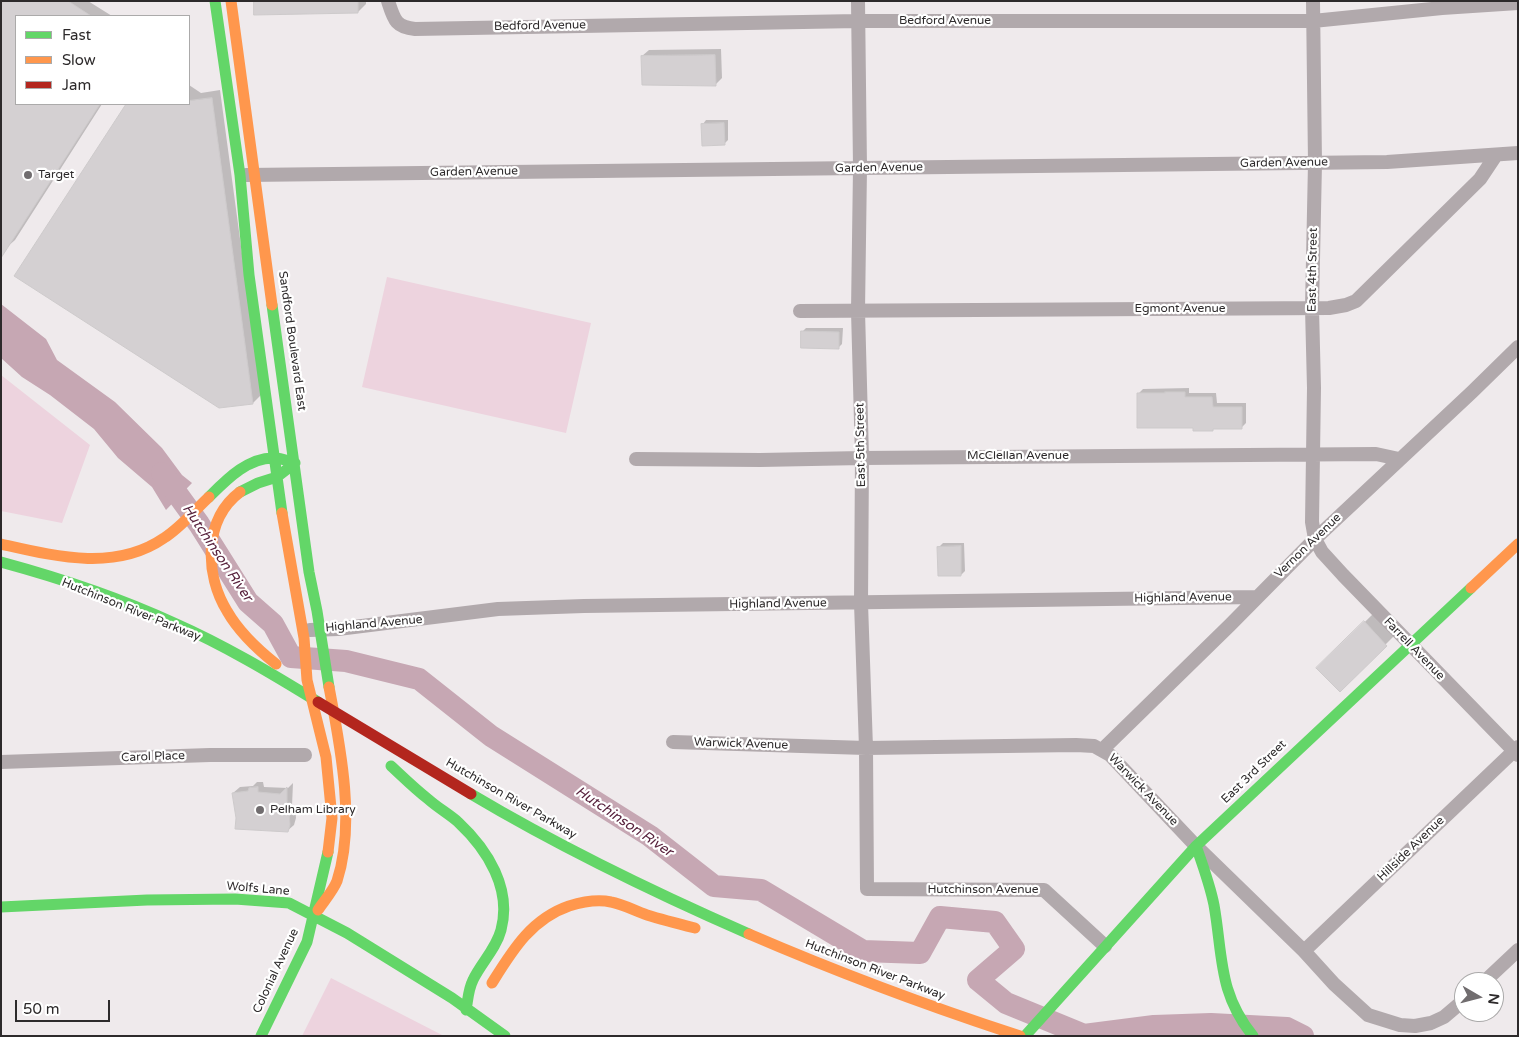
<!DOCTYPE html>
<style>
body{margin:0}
#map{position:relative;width:1519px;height:1037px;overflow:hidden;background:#efeaec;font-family:"Varela Round",sans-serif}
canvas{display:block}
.frame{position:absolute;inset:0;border:2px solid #2d2a2b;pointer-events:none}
.legend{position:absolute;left:15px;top:15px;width:175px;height:90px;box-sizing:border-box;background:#fff;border:1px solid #abaaaa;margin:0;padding:6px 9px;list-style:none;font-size:15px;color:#2d2a2b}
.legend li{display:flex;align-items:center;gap:10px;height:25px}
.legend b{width:25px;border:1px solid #abaaaa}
.north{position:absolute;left:1454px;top:972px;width:50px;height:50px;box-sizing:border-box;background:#fff;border:1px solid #abaaaa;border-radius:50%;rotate:98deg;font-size:14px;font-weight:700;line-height:20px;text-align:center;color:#2d2a2b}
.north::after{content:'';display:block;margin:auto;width:18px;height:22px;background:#716d6f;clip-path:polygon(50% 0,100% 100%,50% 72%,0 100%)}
.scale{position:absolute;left:15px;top:1000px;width:95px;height:22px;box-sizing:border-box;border:2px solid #2d2a2b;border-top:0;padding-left:6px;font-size:15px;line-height:18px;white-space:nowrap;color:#2d2a2b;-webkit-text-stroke:4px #fff;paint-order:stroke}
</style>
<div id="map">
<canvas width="1519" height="1037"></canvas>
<div class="frame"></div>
<ul class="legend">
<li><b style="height:6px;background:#63d668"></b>Fast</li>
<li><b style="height:6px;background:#ff974d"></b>Slow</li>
<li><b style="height:6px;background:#b3261e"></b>Jam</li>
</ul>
<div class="north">N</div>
<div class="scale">50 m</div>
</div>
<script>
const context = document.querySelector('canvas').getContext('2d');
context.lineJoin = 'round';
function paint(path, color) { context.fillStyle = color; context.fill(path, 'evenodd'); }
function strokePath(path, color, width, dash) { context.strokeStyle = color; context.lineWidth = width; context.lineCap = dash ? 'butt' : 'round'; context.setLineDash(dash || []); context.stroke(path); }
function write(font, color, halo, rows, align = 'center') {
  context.font = font + ' "Varela Round",sans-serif'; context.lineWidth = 4.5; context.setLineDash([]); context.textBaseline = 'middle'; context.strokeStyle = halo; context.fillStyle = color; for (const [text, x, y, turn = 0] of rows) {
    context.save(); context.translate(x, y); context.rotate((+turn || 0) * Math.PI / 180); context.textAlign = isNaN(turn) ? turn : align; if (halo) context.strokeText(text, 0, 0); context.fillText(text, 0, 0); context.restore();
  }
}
const green = new Path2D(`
 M387 277 591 323 566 433 362 387Z
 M1 375 90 445 62 523 1 511Z
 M331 978 444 1036H302Z`);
const water = new Path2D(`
 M1 304 46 339 57 360 115 402 162 448 182 475 192 483 166 510 152 487 118 458 94 429 50 395 22 377 1 358Z`);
const shadow = new Path2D(`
 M1 1H88L112 16H16V104H102L15 240 6 248Z
 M255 1H366V4L358 12Z
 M721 49 722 78 716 84 642 56 649 50Z
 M189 85 201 93 220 90 261 395 253 403 16 275 127 104H189Z
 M706 120H728V140L724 144 703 124Z
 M806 328H843L842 344 838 348 802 332Z
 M1189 388V393H1216L1217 403H1246V423L1241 428H1215L1212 430 1194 427 1138 394 1143 389Z
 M943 543H964L965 571 961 575 939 547Z
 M1373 614 1394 636 1340 690 1318 668Z
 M257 782H263L264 787 288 788 293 783 292 806H295L296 818 294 825 287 831 237 818 233 793 240 787 253 786Z`);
const river = new Path2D(`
 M162 473 199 524 248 602 273 624 291 657 346 661 419 679 491 736 650 836 714 886 761 890 863 951 920 953 940 917 995 922 1014 949 978 980 1006 1003 1084 1035 1154 1026 1211 1024 1287 1028 1303 1036`);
const building = new Path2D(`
 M1 1H68L91 16H16V104H100L1 258Z
 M254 1H358V13L254 15Z
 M715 55 716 86 642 85 641 56Z
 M212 98 253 404 219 408 14 276 126 104H189V101Z
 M724 123 725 145 702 146 701 124Z
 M801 331 839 332V349L801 348Z
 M1165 392H1185V397H1212L1213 407H1242V429H1213V431H1193V428H1137V393H1165Z
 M961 546V576H938L937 547Z
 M1364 621 1387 646 1340 692 1316 668Z
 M258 787V792L280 794 287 787V811L289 812 290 825 288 832 235 829 236 818 232 793 248 791 249 788Z`);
const street = new Path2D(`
 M388 1C394 19 395 27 415 29L858 21H1313L1442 8 1518 3
 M858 1 860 168 858 311 862 458 861 603 866 748 867 889 1044 890 1105 946
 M1313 1 1315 163 1312 308 1314 388 1312 522 1315 539 1322 552 1343 575 1518 755
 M246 175 1387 162 1518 153
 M800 311 1329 308 1346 305 1356 301 1480 179 1496 155
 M636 459 760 460 862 458 1376 454 1399 459
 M310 630 338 629 498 609 584 606 1256 597
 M673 742 866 748 1076 745 1094 746 1110 755 1196 846 1304 951 1334 984 1368 1015 1400 1025 1415 1026 1431 1023 1444 1017 1464 1000
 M1102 750 1230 625 1315 539 1472 392 1518 347
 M1 762 210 755H305
 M1304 951 1518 747
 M1484 982 1518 950`);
const fast = new Path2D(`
 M215 1 240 175 249 275 282 513
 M272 305 309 572 317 611 329 687
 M240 492 258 483 277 477 295 463
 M209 497C226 480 249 456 276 458 282 459 289 461 295 463
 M1 562C60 578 118 597 174 623 224 645 271 673 318 702
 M391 766C403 777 415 789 428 799 438 808 449 814 458 822 488 850 512 889 501 930 496 949 481 963 473 980 468 990 468 1000 466 1010
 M471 794C560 847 653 892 749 934
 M1196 846C1203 866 1210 885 1214 905 1223 956 1218 993 1253 1036
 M1 907 147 900 235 899 289 903 347 933 452 998 505 1036
 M261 1036 307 942 328 852
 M1025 1036 1196 846 1471 588`);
const slow = new Path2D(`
 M231 1 272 305
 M240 492C203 520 205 575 227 611 239 632 257 649 276 664
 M282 513 304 638 307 680 326 757 332 818 328 852
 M1 544C54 556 115 572 164 538 181 527 194 511 209 497
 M1471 588 1518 544
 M318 910C324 901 333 891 337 881 356 823 340 745 329 687
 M749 934C837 972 928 1006 1020 1036
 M492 983C512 951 531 919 569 906 582 902 597 899 611 902 623 904 635 911 647 915 663 920 679 924 695 928`);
const jam = new Path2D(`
 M318 702 471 794`);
const markers = [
 [28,175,5,"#716d6f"],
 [260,810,5,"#716d6f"]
];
const streetNames = [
 ["Bedford Avenue",945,21],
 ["Bedford Avenue",540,26,-1],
 ["Garden Avenue",1284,163,-1],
 ["Garden Avenue",879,168,-1],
 ["Garden Avenue",474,172,-1],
 ["East 4th Street",1313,270,-89],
 ["Egmont Avenue",1180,309],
 ["Sandford Boulevard East",292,341,82],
 ["East 5th Street",861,445,-91],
 ["McClellan Avenue",1018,456],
 ["Vernon Avenue",1308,546,-44],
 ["Highland Avenue",1183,598,-1],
 ["Highland Avenue",778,604,-1],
 ["Hutchinson River Parkway",131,610,22],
 ["Highland Avenue",374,624,-5],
 ["Farrell Avenue",1414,649,46],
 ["Warwick Avenue",741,744,2],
 ["Carol Place",153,757,-2],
 ["East 3rd Street",1254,772,-44],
 ["Warwick Avenue",1143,790,46],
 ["Hutchinson River Parkway",511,799,30],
 ["Hillside Avenue",1411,849,-44],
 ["Wolfs Lane",258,889,5],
 ["Hutchinson Avenue",983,890],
 ["Hutchinson River Parkway",875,970,21],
 ["Colonial Avenue",276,971,-65]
];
const poiNames = [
 ["Target",38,175],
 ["Pelham Library",270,810]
];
const waterNames = [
 ["Hutchinson River",217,553,56],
 ["Hutchinson River",624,822,34]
];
paint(green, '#edd3de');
paint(water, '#c6a7b3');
paint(shadow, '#0003');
strokePath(river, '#c6a7b3', 22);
paint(building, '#d4d0d2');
strokePath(building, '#cdcacb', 1);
strokePath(street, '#b1a9ac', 14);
strokePath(fast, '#63d668', 11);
strokePath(slow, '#ff974d', 11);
strokePath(jam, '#b3261e', 11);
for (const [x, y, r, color] of markers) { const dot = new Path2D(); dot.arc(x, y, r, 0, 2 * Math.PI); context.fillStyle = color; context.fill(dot); strokePath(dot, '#fff', 2); }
write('12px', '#2d2a2b', '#fff', streetNames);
write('12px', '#2d2a2b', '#fff', poiNames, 'left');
write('italic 14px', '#58223d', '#fff', waterNames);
</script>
